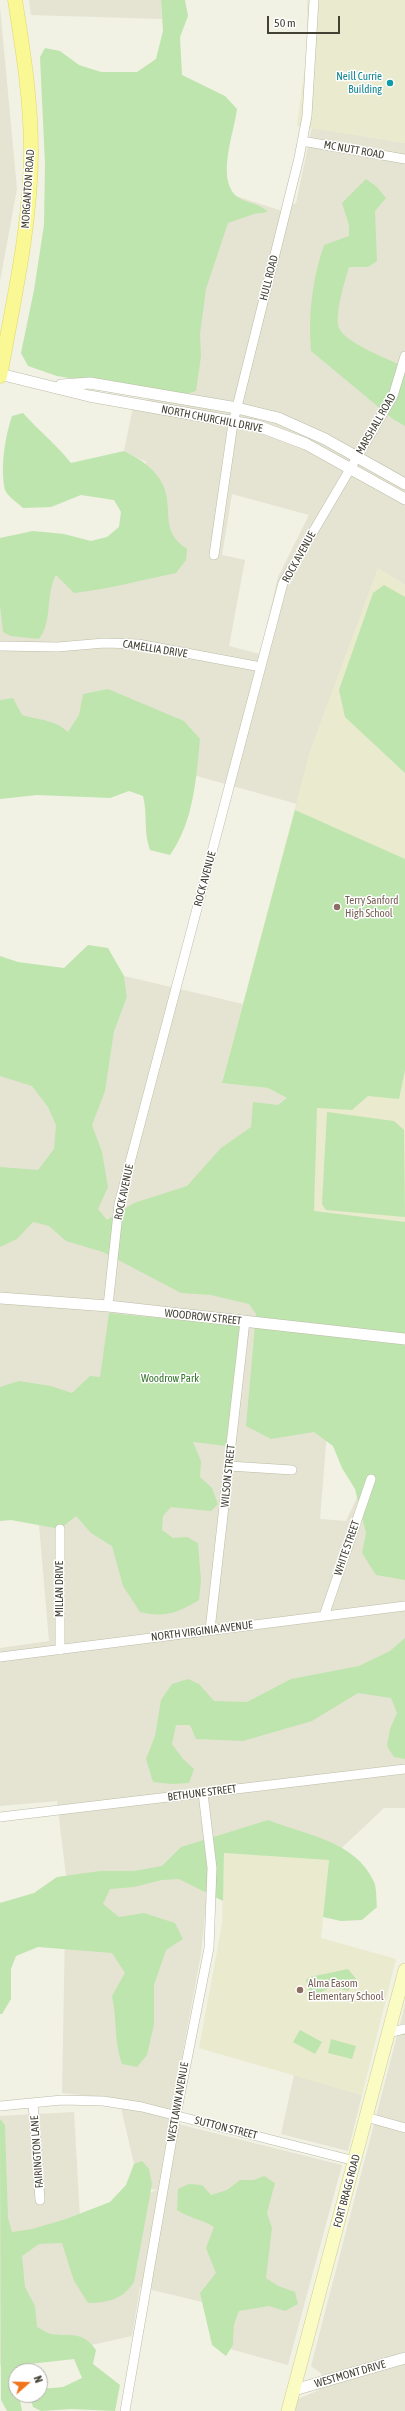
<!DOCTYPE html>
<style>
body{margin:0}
#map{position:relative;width:405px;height:2411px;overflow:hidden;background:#f1f1e4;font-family:"Asap Condensed",sans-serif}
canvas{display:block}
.north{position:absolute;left:8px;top:2363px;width:40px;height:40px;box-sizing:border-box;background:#fff;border:1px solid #b4b3ae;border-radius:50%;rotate:70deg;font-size:11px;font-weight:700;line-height:16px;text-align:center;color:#434134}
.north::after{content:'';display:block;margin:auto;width:14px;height:18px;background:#f1731b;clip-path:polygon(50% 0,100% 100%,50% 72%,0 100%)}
.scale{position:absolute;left:267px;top:16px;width:73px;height:18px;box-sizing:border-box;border:2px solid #434134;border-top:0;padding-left:5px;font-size:12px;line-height:14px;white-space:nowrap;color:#434134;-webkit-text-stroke:3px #fff;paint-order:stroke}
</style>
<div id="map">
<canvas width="405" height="2411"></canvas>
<div class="north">N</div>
<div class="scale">50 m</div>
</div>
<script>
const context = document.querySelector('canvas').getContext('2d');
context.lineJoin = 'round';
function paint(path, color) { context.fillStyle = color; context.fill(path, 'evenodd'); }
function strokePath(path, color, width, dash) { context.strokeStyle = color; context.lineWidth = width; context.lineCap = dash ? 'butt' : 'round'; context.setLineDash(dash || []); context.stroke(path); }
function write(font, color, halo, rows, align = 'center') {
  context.font = font + ' "Asap Condensed",sans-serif'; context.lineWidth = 3; context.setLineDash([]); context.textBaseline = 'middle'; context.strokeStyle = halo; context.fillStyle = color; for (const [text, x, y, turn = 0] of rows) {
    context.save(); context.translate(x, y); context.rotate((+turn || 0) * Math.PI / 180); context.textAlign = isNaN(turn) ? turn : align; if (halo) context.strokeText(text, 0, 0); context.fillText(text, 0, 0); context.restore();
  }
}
const residential = new Path2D(`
 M29 0H161L162 19 31 15Z
 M0 7 17 189 0 281Z
 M312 127 405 143V585L378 569 309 755 297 804 136 759 0 772V552L146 570V462L124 451 133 407 159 393 236 196 282 211 296 203ZM232 494 309 515 278 577 260 654 229 646 245 560 222 555Z
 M124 976 243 1004 222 1083 268 1088 288 1098 405 1223 329 1407 320 1519 346 1521 366 1478 405 1464V1808H384L329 1860 224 1853 207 1894 201 1954 170 2122 342 2165 288 2365 230 2349 233 2345 234 2325 239 2311 140 2287 132 2336 0 2365V2116L74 2112 80 2218 157 2190 126 2185 134 2164 119 2099 62 2093 66 1876 57 1801 0 1806V1648L49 1641 36 1490 96 1408 0 1418V1067L107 1076 114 1032 127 997Z
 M405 2005V2411H295L298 2399 319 2390 322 2374 311 2366Z
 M294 2075 362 2095 348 2151 281 2134Z`);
const education = new Path2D(`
 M307 0H405V143L297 126 307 52Z
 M378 568 405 585V1223L314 1217 288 1098 268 1088 222 1083 309 755Z
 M224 1853 329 1860 321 1938 396 1959 362 2095 199 2048 222 1924Z`);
const green = new Path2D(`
 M161 0H185L188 16 180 37 182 75 225 96 237 109C234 133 217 176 235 195 243 203 258 202 268 212L254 214 228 223 206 289 200 334 201 356 196 391 180 396 57 376 28 366 21 353 34 290 44 225 45 164 40 57 45 48 60 51 79 65 101 72H137L156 59 163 31Z
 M366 179 377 187 386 198 375 211 377 261 368 267H349C345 281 334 315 339 328 345 343 390 360 405 367V426L393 419 311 351C308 315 312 280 324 245L349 236V225L342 203Z
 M23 413C39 431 57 445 71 463L124 451C140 459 155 468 163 485 174 510 159 531 187 549L186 560 176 573C142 580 109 589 74 593L56 575C45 595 53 621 39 639L11 636 3 632 0 606V538L33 531 64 534 91 541 107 537 119 527 121 512 114 500 81 495 51 507 23 508C18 503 8 497 5 490 0 468 5 437 12 416Z
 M384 585 405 597V773L345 717 339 690 373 593Z
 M108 689 184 721 200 739C196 779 194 821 170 855L150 850C143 830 148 815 143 796L129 791 110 798 37 795 0 799V700L13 698 22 715C39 720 56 720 68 732L79 715 83 694Z
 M295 810 405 859V1070L399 1099 368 1096 352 1110 317 1108 314 1211 405 1222V1580L376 1575 362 1553 366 1533 355 1489 342 1468 333 1446 314 1432 271 1439 246 1426 256 1314 249 1304 211 1295 181 1293 103 1252 66 1241 49 1226 33 1222 17 1239 0 1247V1167L38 1170 54 1149 56 1125 48 1107 32 1086 0 1076V956L18 962 64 968 88 945 108 948 124 976 127 997 114 1032 105 1091 92 1125 102 1152 108 1187 98 1209 107 1220 134 1203 187 1186 221 1148 251 1127 253 1102 278 1105 287 1098 268 1088 222 1083Z
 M327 1112 394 1121 404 1130 405 1217 326 1210 322 1204Z
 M109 1313 240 1326 226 1446 193 1442 201 1461 200 1477 212 1488 218 1504 211 1511 171 1507 163 1516 162 1530 173 1538 187 1537 198 1543 201 1581 199 1600C177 1613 165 1618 140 1612L123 1586 112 1546 91 1533 76 1516 60 1529 11 1520 0 1521V1387L19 1381 51 1386 72 1393 90 1376 100 1377Z
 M405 1638V1759L394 1757 387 1746 390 1729 397 1713 391 1698 358 1693 312 1721 243 1741 196 1739 190 1725H176L172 1744 183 1759 194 1769 189 1783 172 1784 153 1782 146 1759 155 1736 161 1700 172 1684 188 1679 199 1684 214 1701 247 1702 291 1679 359 1666 390 1651Z
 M268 1820C306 1835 356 1841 374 1882 377 1889 376 1900 377 1907L362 1920 341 1921 323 1917 329 1860 224 1853 223 1901 179 1879 162 1880 134 1887 110 1889 103 1904 119 1917 144 1913 175 1923 183 1939 166 1950 154 1985V2024L147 2055 137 2067 122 2064C114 2042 117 2019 112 1996L125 1973 112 1953 38 1947 16 1956 11 1969V1999L2 2014H0V1903L34 1893 57 1877 100 1871H134L162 1866 181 1847Z
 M348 1969 357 1980 348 1991C324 1984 332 1990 313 1995L309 1992 306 1980 310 1977Z
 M300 2030 322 2042 315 2054 293 2042Z
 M331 2039 356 2046 352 2059 328 2053Z
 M0 2119 5 2125 8 2218 12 2232 32 2229 66 2219 110 2202 126 2185 134 2164 142 2161 149 2169 152 2184 134 2282C123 2299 108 2303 88 2303L74 2281 62 2243 39 2244 22 2256 25 2287 35 2306 37 2327C41 2329 47 2333 51 2334 71 2337 82 2330 96 2350L93 2364 120 2385 115 2411 71 2409 41 2411 33 2407 30 2397 40 2395V2389L63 2387 82 2378 74 2359 21 2365 16 2371 12 2383 16 2390V2395H19L22 2411H7L1 2400Z
 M264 2176 275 2183 267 2213 272 2228 266 2278 278 2286 295 2292 298 2304 285 2311 269 2306 239 2311 234 2325 233 2345 226 2356 212 2345 200 2293 216 2273 206 2248 214 2227C202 2219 191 2219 177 2210L178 2189 189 2184 202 2185 211 2195 227 2190 240 2180H254Z`);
const minor = new Path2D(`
 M302 141 405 159
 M214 555 233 423 299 158 307 116 314 0
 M0 646 58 647 104 643 138 644 261 667
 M108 1306 119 1204 283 583 393 396 405 356
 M229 1466 292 1470
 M324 1616 371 1479
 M210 1630 245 1321
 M60 1650V1529
 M0 1657 405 1606
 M0 1817 405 1769
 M388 2033 405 2029
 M33 2103 40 2200
 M0 2106 62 2100 103 2101 142 2107 355 2161
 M366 2117 405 2128
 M125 2411 176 2115 209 1948 212 1868 203 1793`);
const tertiary = new Path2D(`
 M0 374 89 396 258 426 306 444 405 499
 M61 385 90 383 237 408 278 418 325 439 405 484
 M0 1298 108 1306 405 1339
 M294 2390 405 2358`);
const secondary = new Path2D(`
 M288 2411 405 1970`);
const primary = new Path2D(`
 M0 376C13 302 31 226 31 151 31 100 23 50 15 0`);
const markers = [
 [390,83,4,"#0f9aa8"],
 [337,907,4,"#8d6e63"],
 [300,1990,4,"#8d6e63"]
];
const cultureNames = [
 ["Neill Currie",382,77],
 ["Building",382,90]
];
const streetNames = [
 ["MC NUTT ROAD",354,150,10],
 ["MORGANTON ROAD",28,189,-86],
 ["HULL ROAD",269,278,-76],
 ["NORTH CHURCHILL DRIVE",212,419,11],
 ["MARSHALL ROAD",376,424,-60],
 ["ROCK AVENUE",299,557,-61],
 ["CAMELLIA DRIVE",155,649,9],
 ["ROCK AVENUE",205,879,-75],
 ["ROCK AVENUE",124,1192,-78],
 ["WOODROW STREET",203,1317,6],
 ["WILSON STREET",228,1476,-84],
 ["WHITE STREET",347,1548,-71],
 ["MILLAN DRIVE",60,1589,-90],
 ["NORTH VIRGINIA AVENUE",202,1631,-7],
 ["BETHUNE STREET",202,1793,-7],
 ["WESTLAWN AVENUE",178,2102,-80],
 ["SUTTON STREET",226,2128,14],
 ["FAIRINGTON LANE",37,2152,-94],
 ["FORT BRAGG ROAD",347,2191,-75],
 ["WESTMONT DRIVE",350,2374,-16]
];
const educationNames = [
 ["Terry Sanford",345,901],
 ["High School",345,914],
 ["Alma Easom",308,1984],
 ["Elementary School",308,1997]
];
const parkNames = [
 ["Woodrow Park",170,1379]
];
paint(residential, '#e5e4d2');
paint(education, '#eaeace');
paint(green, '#bee5ae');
strokePath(minor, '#bcbba7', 10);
strokePath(tertiary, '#bcbba7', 12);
strokePath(secondary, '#cdcc92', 14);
strokePath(primary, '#ded965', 15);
strokePath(minor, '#fff', 9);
strokePath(tertiary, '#fff', 11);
strokePath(secondary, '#fbfcc3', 13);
strokePath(primary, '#faf894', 14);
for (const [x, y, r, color] of markers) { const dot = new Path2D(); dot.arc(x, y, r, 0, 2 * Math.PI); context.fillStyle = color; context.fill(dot); strokePath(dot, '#fff', 1.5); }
write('11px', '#0d838f', '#fff', cultureNames, 'right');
write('11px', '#434134', '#fff', streetNames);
write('11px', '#785e54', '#fff', educationNames, 'left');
write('11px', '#33722a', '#fff', parkNames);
</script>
